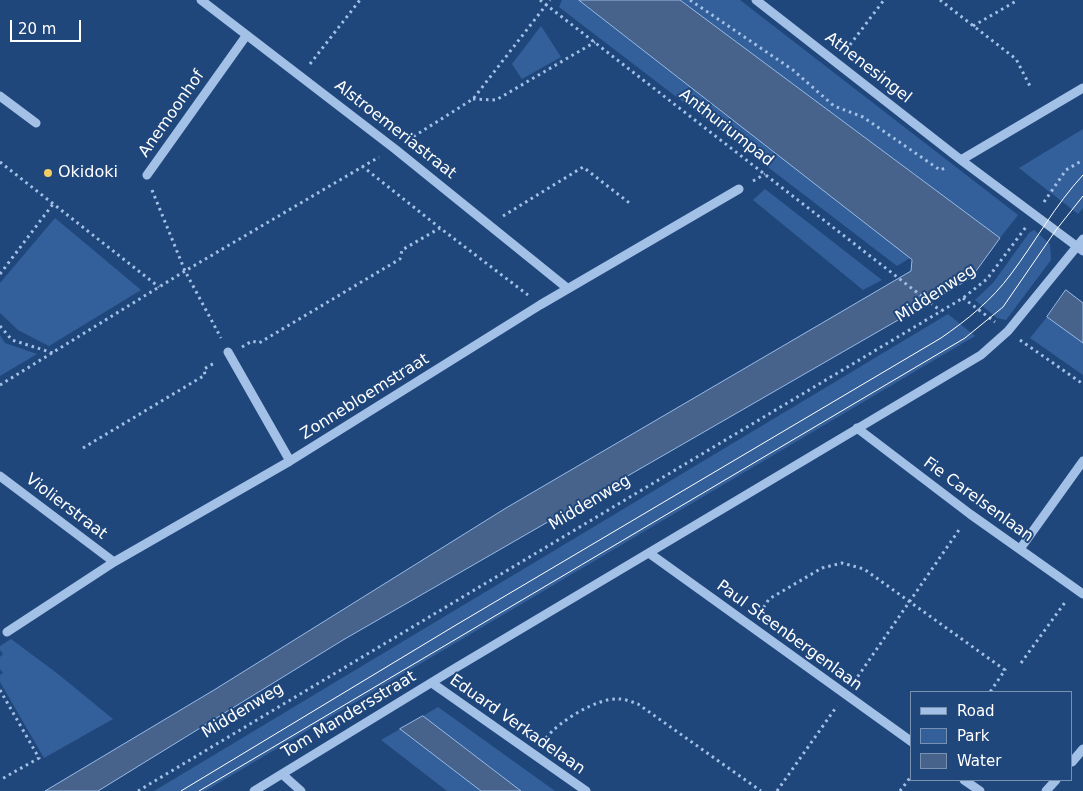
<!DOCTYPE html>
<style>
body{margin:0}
#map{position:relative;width:1083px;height:791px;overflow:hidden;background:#20477c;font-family:"DejaVu Sans",sans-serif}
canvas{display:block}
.legend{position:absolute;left:910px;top:691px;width:162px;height:90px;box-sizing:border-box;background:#20477c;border:1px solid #7991b0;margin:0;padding:6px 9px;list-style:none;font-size:15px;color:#fff}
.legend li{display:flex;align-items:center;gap:10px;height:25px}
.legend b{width:25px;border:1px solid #7991b0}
.scale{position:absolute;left:10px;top:20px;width:71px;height:22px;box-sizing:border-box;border:2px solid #fff;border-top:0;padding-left:6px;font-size:15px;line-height:18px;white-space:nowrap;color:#fff;-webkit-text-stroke:4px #20477c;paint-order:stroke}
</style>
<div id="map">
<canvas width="1083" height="791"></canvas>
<ul class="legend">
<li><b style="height:6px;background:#a3c0e6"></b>Road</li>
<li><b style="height:14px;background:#33609a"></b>Park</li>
<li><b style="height:14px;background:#47638b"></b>Water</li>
</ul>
<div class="scale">20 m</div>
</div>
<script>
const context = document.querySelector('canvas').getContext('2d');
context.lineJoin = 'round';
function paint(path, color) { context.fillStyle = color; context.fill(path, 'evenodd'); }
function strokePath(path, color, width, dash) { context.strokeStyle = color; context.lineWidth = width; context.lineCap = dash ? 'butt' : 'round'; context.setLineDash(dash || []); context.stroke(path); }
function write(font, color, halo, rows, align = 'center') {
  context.font = font + ' "DejaVu Sans",sans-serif'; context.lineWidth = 4; context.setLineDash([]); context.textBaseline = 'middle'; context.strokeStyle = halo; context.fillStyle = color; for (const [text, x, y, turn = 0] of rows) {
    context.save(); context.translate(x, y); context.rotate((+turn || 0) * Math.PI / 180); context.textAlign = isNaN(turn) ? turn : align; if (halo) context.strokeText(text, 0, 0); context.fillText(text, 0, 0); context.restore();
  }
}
const green = new Path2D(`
 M562 0H579L910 258 897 266 559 7Z
 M680 0H740L1018 215 1000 238Z
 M541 26 561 57 522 79 512 64Z
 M1083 129V208L1078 214 1019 168Z
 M765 189 882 280 863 290 753 200Z
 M55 218 141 290 49 346 18 330 0 313V283Z
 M1034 230 1050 244 1051 260 1006 320 997 318 975 300 993 283 1029 233Z
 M948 314 975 336 205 791H154Z
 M1047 317 1083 343V375L1030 338Z
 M0 335 5 343 37 354 0 376Z
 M11 639 58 674 113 719 44 758 0 682V675L3 673 0 669V657L3 654 0 650V646Z
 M438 707 555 791H521L423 716Z
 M400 729 481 791H447L381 740Z`);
const water = new Path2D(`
 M579 0H680L1000 238 971 278 343 640 98 791H45L214 690 506 508 911 271 912 260Z
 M1066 290 1083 303V343L1047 317Z
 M423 716 521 791H481L400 729Z`);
const path = new Path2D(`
 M540 0 941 311
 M690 0 793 70 834 106 863 117 940 170 945 168
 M940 0 1016 59 1031 88
 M973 26 1018 0
 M846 50 884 0
 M310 64 360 0
 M473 99 496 100 595 42
 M408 140 473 99 550 0
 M0 162 159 287
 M362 166 440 228
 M753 181 765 174
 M152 190 185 271 221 338
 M1044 202 1066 170 1083 160
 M503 216 583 167 632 205
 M0 274 53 204
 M963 298 995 322
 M0 326 12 340 53 353
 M1020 340 1083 384
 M242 347 252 341 259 343 400 259 402 250 440 228 528 295
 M0 385 185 271 379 157
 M83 448 205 375 204 369 216 362
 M760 613 769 599 822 568 842 563 864 569 1005 670 990 692
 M1021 663 1066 601
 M854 682 961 527
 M0 690 39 758 0 780
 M546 738C558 722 598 697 619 699 625 699 632 702 638 704L761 791
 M138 791 963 298 987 279 1026 227
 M777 791 837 706
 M900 791 912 775`);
const minor = new Path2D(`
 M201 0 395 149 567 288
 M756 0 961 160 1083 251
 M0 96 36 123
 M961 160 1083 88
 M147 175 246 36
 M228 352 290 461
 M857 428 970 514 1083 594
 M0 476 114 562
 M1020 549 1083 461
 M649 553 912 742
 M7 632 114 562 290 461 540 305 739 189
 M432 683 586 791
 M1072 762 1083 749
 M282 774 301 791
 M964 780 980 791
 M254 791 452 670 981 355 1008 331 1083 239
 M1046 791 1056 780`);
const tram = new Path2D(`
 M181 791 456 625 941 338C967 320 992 300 1011 274 1036 241 1055 205 1083 175
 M199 791 965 338 1003 307 1056 230 1083 196`);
const markers = [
 [48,173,5,"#f3cd64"]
];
const streetNames = [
 ["Athenesingel",868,68,38],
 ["Anemoonhof",172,114,-55],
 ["Anthuriumpad",726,128,38],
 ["Alstroemeriastraat",395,130,38],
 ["Middenweg",936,294,-33],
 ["Zonnebloemstraat",365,397,-32],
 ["Fie Carelsenlaan",978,500,36],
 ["Middenweg",590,503,-31],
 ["Violierstraat",66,507,37],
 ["Paul Steenbergenlaan",789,636,36],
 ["Middenweg",243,711,-31],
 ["Tom Mandersstraat",349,715,-31],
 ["Eduard Verkadelaan",517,725,35]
];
const poiNames = [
 ["Okidoki",58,173]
];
paint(green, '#33609a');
paint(water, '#47638b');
strokePath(water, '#97bbe8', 1);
strokePath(path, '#a3c0e6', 3, [2.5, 4]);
strokePath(minor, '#a3c0e6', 9);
strokePath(tram, '#fff', 1);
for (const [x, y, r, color] of markers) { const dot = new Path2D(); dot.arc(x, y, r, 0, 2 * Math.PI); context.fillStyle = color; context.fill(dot); strokePath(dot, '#20477c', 2); }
write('16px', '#fff', '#20477c', streetNames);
write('16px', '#fff', '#20477c', poiNames, 'left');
</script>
